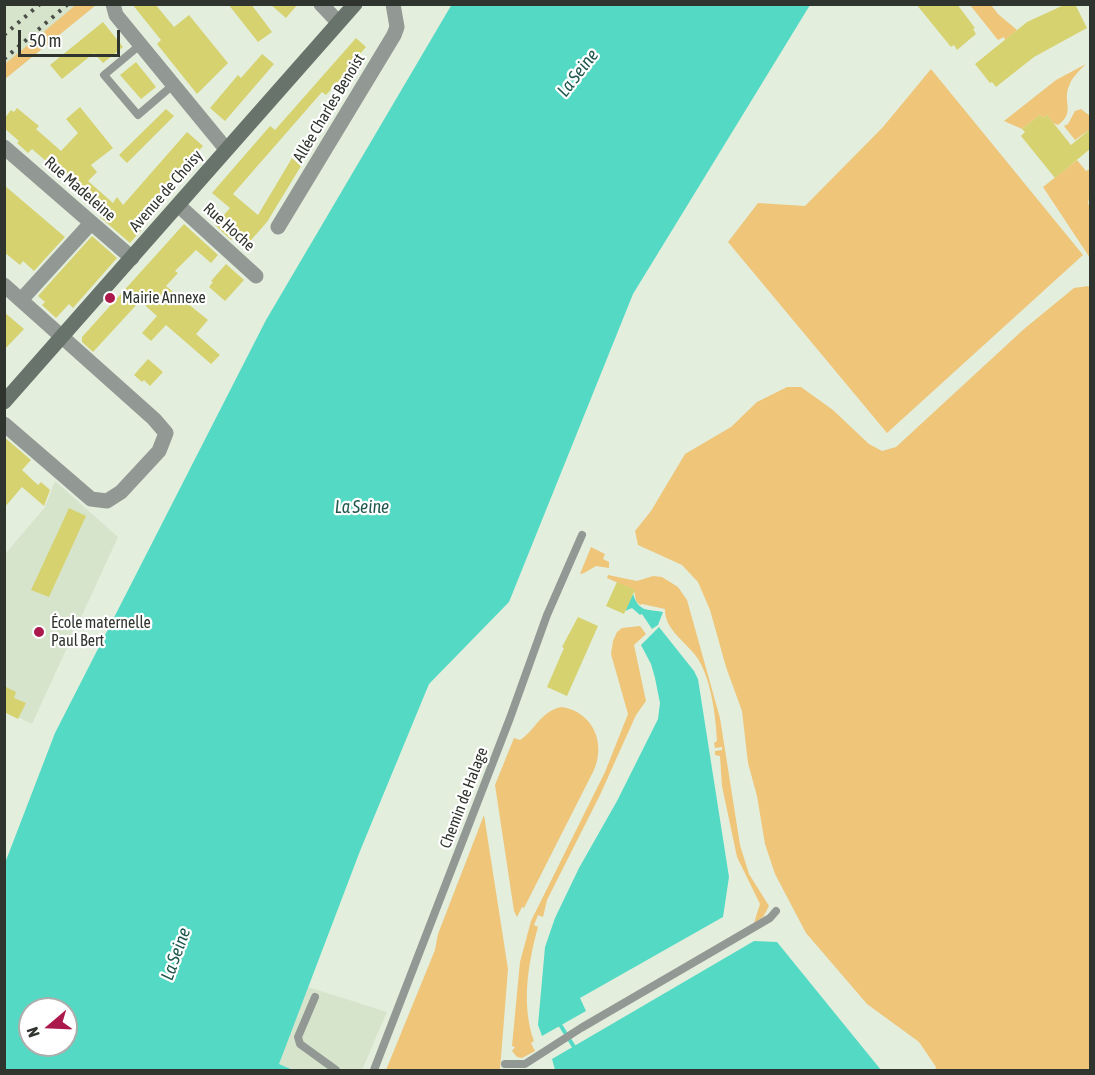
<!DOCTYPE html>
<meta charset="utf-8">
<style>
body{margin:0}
#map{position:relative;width:1095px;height:1075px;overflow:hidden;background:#e4eedd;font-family:"Asap Condensed",sans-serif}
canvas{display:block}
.frame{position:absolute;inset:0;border:6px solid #30342e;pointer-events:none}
.north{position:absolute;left:18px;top:997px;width:60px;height:60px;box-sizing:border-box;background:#fff;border:2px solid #acaeab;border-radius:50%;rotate:251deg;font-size:16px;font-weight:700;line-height:24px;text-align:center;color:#30342e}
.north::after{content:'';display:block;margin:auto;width:21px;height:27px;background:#ab184b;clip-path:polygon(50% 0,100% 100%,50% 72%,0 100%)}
.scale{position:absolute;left:18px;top:30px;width:102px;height:27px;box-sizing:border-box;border:3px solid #30342e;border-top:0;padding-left:8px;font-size:18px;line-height:21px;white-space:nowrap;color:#30342e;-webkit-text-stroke:4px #fff;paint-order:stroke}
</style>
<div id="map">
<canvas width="1095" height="1075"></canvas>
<div class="frame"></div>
<div class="north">N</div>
<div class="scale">50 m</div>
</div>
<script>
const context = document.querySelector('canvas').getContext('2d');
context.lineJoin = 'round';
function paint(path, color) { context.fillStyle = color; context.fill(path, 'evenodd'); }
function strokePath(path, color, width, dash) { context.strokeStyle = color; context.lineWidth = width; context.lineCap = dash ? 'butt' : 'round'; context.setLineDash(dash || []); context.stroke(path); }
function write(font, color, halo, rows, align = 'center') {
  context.font = font + ' "Asap Condensed",sans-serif'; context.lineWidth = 4.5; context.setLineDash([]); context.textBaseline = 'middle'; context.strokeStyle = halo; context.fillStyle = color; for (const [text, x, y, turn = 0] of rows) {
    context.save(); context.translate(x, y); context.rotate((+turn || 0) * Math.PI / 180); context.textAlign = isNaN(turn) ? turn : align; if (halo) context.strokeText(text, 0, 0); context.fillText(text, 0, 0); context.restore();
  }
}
const built = new Path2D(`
 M5 5H96L5 79Z
 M55 481 118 537 32 724 5 711V554L45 507Z
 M308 987 387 1012 362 1070H293L278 1064Z`);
const green = new Path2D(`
 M77 4 96 5 5 79V64Z
 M970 5H991L998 14 1017 30 1005 40 1004 37 998 40Z
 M1086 64C1080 70 1072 77 1069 86 1062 103 1076 112 1058 125L1053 123 1047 115 1043 118 1040 115 1022 129 1004 121 1056 80Z
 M931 69 1083 255 887 433 728 242 758 203 805 206 883 127Z
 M1081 109 1090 116V129L1075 140 1064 126 1068 124 1075 111Z
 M1077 160 1086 171 1090 169V193L1088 203 1090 208V258L1043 187Z
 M1088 286 1090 288V1070H935L936 1067 919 1042 867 1004 806 933 775 874 765 844 757 796 748 763 742 711 726 667 710 610 698 582 682 565 638 545 635 531 651 511 685 454 731 427 757 402 787 387H801L833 410 869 444 882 451 896 447 1024 329 1074 288Z
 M591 547 605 554 603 559 609 562V568L596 566 584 573 580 574Z
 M608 575 637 581 653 576 662 577 678 587 687 600 720 718 740 845 749 874 769 906 763 917 754 923 760 904 737 857 722 786 720 756 715 755V751L722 750V747L715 748 714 743 717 741C716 717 711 679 698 659 688 643 664 630 665 609L642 604 640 605 636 601 634 590 607 578Z
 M640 626 646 634 634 645 646 701 636 715 600 795 547 900 543 917 538 915 534 925 538 927C528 963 521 1005 534 1041L531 1043 535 1051 522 1058 517 1057 512 1051 515 1047 512 1046 520 962 531 921 605 772 628 714 611 654 613 641 617 632 622 628Z
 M562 707C593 712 606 743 594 770L524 908 522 907 517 917 514 911 495 785 514 738 520 740C535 731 541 710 562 707Z
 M484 815 508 969 500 1070H386L435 950 438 934Z`);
const water = new Path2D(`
 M452 4 810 5 633 294 509 602 429 684 360 851 279 1064 293 1070H5V863L55 733 266 320ZM30 1009H66V1045H30Z
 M633 594C639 612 646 609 663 612L658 625 652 629 642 614 640 615 632 608 625 611Z
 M659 627 694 671 698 679 729 877 723 917 580 998 586 1011 542 1036 538 1025 545 947 555 918 579 868 617 801 658 719 660 703 655 678 651 664 641 645Z
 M754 941 777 942 881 1070H555L552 1059Z`);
const stream = new Path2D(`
 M559 1023 576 1050`);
const building = new Path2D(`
 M132 4H155L174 27 189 15 228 63 197 94 157 44 161 40Z
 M228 4H251L272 32 258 42Z
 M270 4H298L286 18Z
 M916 4H957L975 28 973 29 976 34 957 50 954 45 951 47Z
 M1066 4H1075L1087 28 1034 57 996 87 992 82 990 83 975 64 1027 22Z
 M103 22 123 47 103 63 94 53 62 79 50 65Z
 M356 38 366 47 359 55 361 57 348 72 351 74 340 85 337 83 326 95 322 92 233 194 258 215 292 158 301 166 267 222 244 248 233 238 231 240 215 225 230 208 212 193 270 126 275 130Z
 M262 54 274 64 225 121 210 108 238 75 241 78Z
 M136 62 156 87 141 99 120 75Z
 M80 107 113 148 91 165 97 172 88 181 113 203 117 197 123 205 187 132 203 146 136 221 142 229 130 243 100 217 104 213 77 189 66 180 65 182 52 170 54 168 32 149 28 153 17 143 19 141 4 128V119L11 110 14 112 17 108 39 126 36 129 61 151 78 133 66 119Z
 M166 109 174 116 127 163 119 155Z
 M1040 115 1043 118 1047 115 1071 145 1090 129V149L1055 178 1021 136 1025 132 1022 129Z
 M4 185 65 237 34 271 23 261 20 265 4 252Z
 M184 224 218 255 211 263 196 250 175 271 178 273 166 286 208 320 196 334 220 355 211 364 166 325 151 341 142 333 157 316 140 301 93 352 82 342V337Z
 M92 236 117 258 73 308 69 304 56 318 42 305 45 302 38 296Z
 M226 264 244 280 225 301 209 287 213 282 211 281Z
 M4 312 24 329 4 350Z
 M148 359 163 372 150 386 144 380 142 382 134 375Z
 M4 437 31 460 22 470 38 485 41 482 50 490 44 506 22 487 4 508Z
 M69 508 86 516 49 597 31 590Z
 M617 582 635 590 624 614 606 606Z
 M578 617 598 626 567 696 547 687 564 648 562 647Z
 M4 686 16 692 14 698 26 703 18 719 6 713 4 717Z`);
const service = new Path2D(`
 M140 45 104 75 138 115 173 85
 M315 997 298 1037 300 1044 336 1070
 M505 1064H525L581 1028 770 918 776 911
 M374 1070 510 718 547 615 582 535`);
const minor = new Path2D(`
 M113 4 116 15 226 149
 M321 4 338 22
 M4 147 132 258
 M178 205 256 276
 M278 227 394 35 397 27 393 4
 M4 285 154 419 166 433 159 451 121 492 107 501 91 499 4 424
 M21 300 91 223`);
const secondary = new Path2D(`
 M4 402 355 4`);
const rail = new Path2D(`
 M4 35 40 4
 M4 59 68 4`);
const markers = [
 [110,298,6,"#ab184b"],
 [39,632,6,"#ab184b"]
];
const streetNames = [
 ["Allée Charles Benoist",329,108,-59],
 ["Rue Madeleine",80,189,41],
 ["Avenue de Choisy",166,191,-49],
 ["Rue Hoche",229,227,42],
 ["Chemin de Halage",464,798,-69]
];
const poiNames = [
 ["Mairie Annexe",122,298],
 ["École maternelle",51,623],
 ["Paul Bert",51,641]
];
const waterNames = [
 ["La Seine",578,73,-52],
 ["La Seine",362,507],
 ["La Seine",176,954,-70]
];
paint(built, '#d7e4cc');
paint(green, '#eec579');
paint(water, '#54dac4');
strokePath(stream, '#54dac4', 4);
paint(building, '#d6d270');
strokePath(service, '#929994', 8);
strokePath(minor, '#929994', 15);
strokePath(secondary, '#68736c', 15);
strokePath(rail, '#4b4f48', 4, [3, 6]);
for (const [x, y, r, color] of markers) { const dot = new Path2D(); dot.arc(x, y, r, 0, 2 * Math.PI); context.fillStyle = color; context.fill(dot); strokePath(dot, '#fff', 2); }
write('16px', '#30342e', '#fff', streetNames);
write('16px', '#30342e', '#fff', poiNames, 'left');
write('italic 18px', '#21584f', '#fff', waterNames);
</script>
